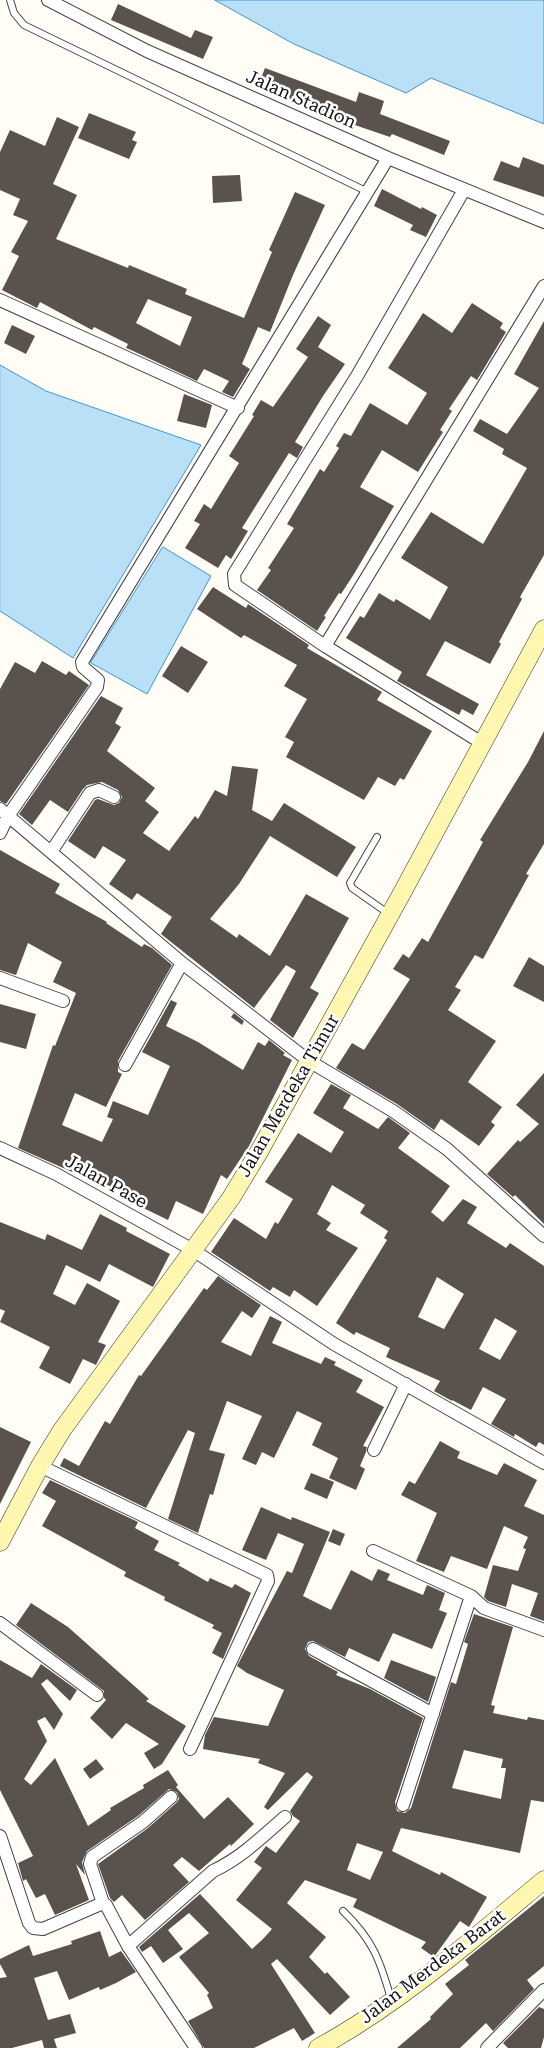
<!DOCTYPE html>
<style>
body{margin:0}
canvas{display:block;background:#fffdf5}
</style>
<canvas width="544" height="2048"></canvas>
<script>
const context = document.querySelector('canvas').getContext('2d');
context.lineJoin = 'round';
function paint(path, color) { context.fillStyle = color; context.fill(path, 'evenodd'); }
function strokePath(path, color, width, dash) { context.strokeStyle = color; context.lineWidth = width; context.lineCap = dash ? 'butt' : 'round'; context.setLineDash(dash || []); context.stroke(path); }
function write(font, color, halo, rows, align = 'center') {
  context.font = font + ' "Roboto Serif",serif'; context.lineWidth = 5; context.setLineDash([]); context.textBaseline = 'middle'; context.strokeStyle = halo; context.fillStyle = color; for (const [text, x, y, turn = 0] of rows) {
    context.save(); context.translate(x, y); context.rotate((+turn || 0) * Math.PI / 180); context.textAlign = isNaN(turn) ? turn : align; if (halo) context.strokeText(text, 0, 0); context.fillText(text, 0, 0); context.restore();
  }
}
const water = new Path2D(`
 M215 0H544V124L431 78 406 93 294 44Z
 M0 365 46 391 201 445 73 658 0 611Z
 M163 547 211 576 147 694 91 663Z`);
const building = new Path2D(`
 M118 4 191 38 195 30 213 37 203 59 111 20Z
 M265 68 356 102 359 92 384 101 380 114 450 141 444 155 392 134 390 137 343 121 258 86Z
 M89 113 136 132 132 140 137 142 129 159 78 138Z
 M57 117 79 127 53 184 77 195 56 239 128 268 129 265 187 289 185 294 244 318 272 252 269 250 295 192 325 205 293 275 270 332 258 327 242 364 250 369 233 397 222 392 229 381 204 369 197 381 131 350 126 348 128 344 94 327 92 330 40 302 37 308 2 290 19 256 11 252 28 221 13 215 20 199 0 190V152L10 130 45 146ZM148 299 192 317 180 346 136 323Z
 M523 157 544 165V197L493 180 501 161 519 168Z
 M240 175 242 201 213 203 212 176Z
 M382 189 421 209 422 207 437 215 426 237 410 230 413 225 374 206Z
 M472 303 503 323 500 328 506 332 477 380 471 376 449 409 452 411 440 430 443 432 418 472 382 450 360 487 394 506 354 574 341 594 339 593 324 616 326 617 317 631 257 590 271 570 268 568 294 528 287 524 320 469 324 472 339 448 336 446 344 433 351 436 370 403 407 425 427 393 388 368 423 313 452 333Z
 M318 316 331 325 318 347 345 364 323 396 295 442 303 447 297 458 289 453 242 528 248 531 231 559 226 555 218 568 185 548 200 524 194 521 204 504 211 509 239 463 229 456 254 416 252 415 261 400 273 407 308 357 296 349Z
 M544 321V555L520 597 522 599 499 642 501 644 490 664 445 641 426 675 479 704 473 715 462 709 459 715 397 681 402 672 346 638 360 616 364 618 379 593 394 602 396 599 430 620 448 587 401 558 431 512 483 544 527 468 502 454 504 449 473 431 480 419 507 434 539 388 514 374Z
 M12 325 35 336 26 354 4 343Z
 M184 394 212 405 206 428 177 421Z
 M213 587 246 608 248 604 309 645 307 648 382 692 377 700 432 731 404 780 400 778 395 786 378 777 364 800 286 757 294 742 285 737 307 699 284 686 297 665 244 635 241 638 197 609Z
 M181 646 208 662 188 693 162 676Z
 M42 661 66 675 69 671 89 685 6 804 0 801V689L15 662 35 673Z
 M101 696 123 708 115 723 121 727 107 751 155 788 145 801 159 812 143 833 169 851 195 816 198 819 215 790 227 796 232 766 258 769 252 810 272 821 284 803 356 847 337 877 270 836 239 884 210 919 237 938 239 934 270 956 306 894 349 918 310 988 319 993 293 1038 270 1020 296 971 286 965 254 1008 161 934 172 917 137 893 132 900 109 884 126 860 103 846 95 859 68 841 95 800 98 799 114 805 119 803 122 797 118 790 102 782 87 785 83 789 68 812 50 800 32 825 19 814Z
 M544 731V844L526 874 529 875 483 959 475 955 455 987 461 990 448 1010 496 1041 468 1082 502 1107 491 1122 495 1125 479 1146 441 1119 434 1130 397 1104 336 1068 352 1043 364 1050 410 979 393 969 403 954 409 958 422 938 428 942 483 842 480 840 528 762Z
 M0 850 60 884 55 893 107 922 106 923 142 947 144 944 152 948 172 965 118 1061V1072L122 1074 106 1107 75 1093 62 1125 102 1142 113 1119 107 1117 113 1101 148 1115 170 1066 142 1052 171 1000 177 1003 166 1026 198 1042 243 1070 258 1042 265 1046 269 1040 285 1053 283 1055 292 1060 249 1146 227 1179 221 1175 203 1214 176 1201 168 1220 131 1202 134 1197 105 1184 104 1186 18 1148 53 1045 55 1046 76 993 53 982 62 962 28 943 16 975 0 970Z
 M529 957 544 966V1002L513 986Z
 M0 1004 36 1014 26 1049 0 1042Z
 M234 1013 244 1021 242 1025 231 1017Z
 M544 1073V1224L515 1195 513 1197 487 1174 518 1140 520 1142 539 1124 516 1105Z
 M331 1084 351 1095 343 1108 378 1129 388 1117 410 1133 398 1148 450 1186 431 1212 443 1222 463 1199 477 1207 467 1223 506 1248 510 1243 544 1266V1445L539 1442 536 1447 515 1434 514 1437 491 1424 506 1399 483 1387 471 1410 452 1400V1401L434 1391 440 1381 386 1357 390 1348 356 1332 354 1335 336 1323 387 1240 384 1238 388 1231 360 1213 365 1205 332 1185 317 1214 331 1223 326 1230 358 1248 317 1306 294 1290 290 1297 273 1287 270 1291 211 1252 234 1218 266 1239 275 1222 278 1224 293 1199 265 1182 298 1133 331 1153 344 1132 313 1113ZM437 1277 464 1294 444 1329 418 1317ZM495 1318 517 1331 500 1360 479 1349Z
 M100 1214 127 1228 126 1231 170 1254 153 1287 109 1264 100 1282 66 1265 53 1294 75 1305 87 1283 120 1301 98 1342 106 1345 96 1365 83 1359 70 1384 39 1368 50 1347 0 1322 5 1311 0 1309V1222L45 1240 47 1234 82 1250Z
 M218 1276 261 1305 252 1318 242 1311 221 1342 251 1356 270 1316 282 1322 272 1343 321 1364 325 1357 336 1362 334 1365 363 1380 356 1392 384 1407 363 1446 367 1447 366 1452 360 1466 365 1469 356 1490 329 1478 338 1458 312 1445 322 1423 297 1411 274 1458 262 1452 256 1465 242 1459 262 1416 227 1401 209 1450 225 1454 213 1495 210 1494 198 1533 168 1519 195 1433 188 1430 146 1508 60 1466 64 1458 79 1466 105 1421 110 1424 139 1375 141 1376 204 1288 207 1290Z
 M0 1427 31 1442 0 1504Z
 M440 1441 460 1452 457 1458 497 1475 504 1463 537 1480 524 1506 544 1515V1621L530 1616 538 1593 512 1584 506 1607 488 1601 484 1597 493 1565 518 1571 526 1549 523 1548 528 1537 504 1526 487 1569 451 1556 444 1572 416 1561 437 1513 401 1495 409 1481 415 1484Z
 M311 1473 334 1482 327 1499 304 1489Z
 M50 1480 138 1522 135 1528 159 1541 154 1550 180 1563 178 1565 208 1582 210 1578 232 1588 235 1584 251 1593 223 1659 212 1653 222 1633 212 1628 214 1625 164 1600 165 1597 124 1576 126 1572 42 1526 56 1501 42 1493Z
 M261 1507 291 1520 292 1517 330 1532 303 1596 331 1610 351 1570 372 1581 378 1569 390 1574 387 1580 423 1595 427 1585 445 1593 439 1610 447 1613 432 1649 393 1633 379 1662 349 1648 345 1657 313 1641 308 1642 305 1649 309 1656 338 1672 336 1675 370 1689 423 1718 395 1802 397 1811 405 1813 411 1808 451 1682 456 1684 468 1644 464 1642 474 1614 513 1627 491 1705 495 1706 493 1713 527 1720 528 1717 544 1720V1802L531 1800 520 1853 401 1828 392 1851 440 1875 441 1872 487 1897 469 1927 460 1921 434 1957 421 1948 426 1942 353 1907 357 1899 305 1880 287 1903 326 1937 309 1957 325 1974 327 1972 350 1997 330 2015 277 1959 271 1964 315 2033 302 2041 294 2028 254 2048H204L188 2021 213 2008 207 1995 209 1993 179 1957 209 1933 189 1913 168 1930 183 1949 163 1963 151 1946 142 1952 139 1947 200 1894 252 1949 263 1939 272 1929 236 1900 262 1868 254 1862 266 1846 276 1853 300 1821 293 1816 290 1811 313 1777 307 1772 268 1810 264 1807 285 1773 258 1763 260 1759 203 1749 205 1735 214 1717 268 1726 284 1690 247 1673 237 1666 287 1571 292 1573 304 1544 278 1533 266 1560 242 1550ZM464 1750 503 1759 501 1768H506L501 1799 452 1788ZM357 1843 383 1852 370 1880 347 1870Z
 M333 1529 345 1534 340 1546 328 1541Z
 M31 1603 68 1627 149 1699 146 1701 186 1726 162 1764 154 1769 144 1753 159 1744 126 1723 112 1739 90 1718 106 1700 104 1698V1691L16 1625Z
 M0 1660 32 1678 41 1664 77 1690 70 1701 47 1679 41 1684 63 1714 54 1730 45 1717 37 1721 47 1741 24 1779 31 1785 55 1758 88 1826 111 1810 110 1808 144 1788 143 1785 168 1770 178 1785 176 1787 204 1819 228 1797 254 1824 231 1846 230 1844 199 1871 182 1857 173 1865 189 1882 145 1920 122 1895 114 1902 110 1898 98 1864 148 1828 176 1803 179 1799 177 1792 169 1789 138 1816 87 1851 82 1862 85 1875 76 1864 89 1900 55 1915 45 1894 36 1898 26 1879 23 1881 18 1863 33 1856 0 1790Z
 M391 1660 436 1677 428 1702 384 1678Z
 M96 1759 104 1769 90 1779 83 1769Z
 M544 1896V1966L527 1980 534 1989 493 2031 486 2023 460 2048H397L431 2019 430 2017 453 1994 445 1984 469 1965 465 1960Z
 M100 1931 109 1957 121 1951 136 1972 116 1983 100 1990 99 1987 69 2000 57 1971 34 1978 48 2020 70 2014 76 2033 54 2039 57 2048H44L42 2040 12 2048H0V1978L7 1977 0 1964V1959L29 1945 33 1956 72 1944 71 1941Z
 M539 2007 544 2009V2037L541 2048H508L503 2043Z`);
const lane = new Path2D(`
 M10 0 14 13 24 25 368 192
 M377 837 350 883 352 888 389 914
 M343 1911C373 1940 380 1960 391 1999`);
const street = new Path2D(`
 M48 0 147 51 388 158 544 222
 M464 190 357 376 234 574 235 585 325 646 482 743
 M0 300 238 408
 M325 646 544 286
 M0 809 182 963 309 1061 393 1111 447 1149 544 1236
 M0 833 8 816 97 687 98 680 83 667 82 662 388 158
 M51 852 90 793 99 790 114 797
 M0 978 63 1001
 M125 1065 182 963
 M0 1148 56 1174 193 1250 334 1344 544 1463
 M374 1450 406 1384
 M40 1466 267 1575 268 1581 190 1749
 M373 1551 471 1596 403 1805
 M471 1596 484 1608 544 1630
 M0 1623 97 1695
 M313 1649 433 1714
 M0 1836 29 1923 33 1928 43 1929 103 1903 106 1905 128 1946 196 2048
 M103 1903 90 1864 92 1857 143 1822 171 1797
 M128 1946 213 1871C241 1858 262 1837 285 1817
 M487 2048 544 1990`);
const secondary = new Path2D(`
 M0 1542 40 1466 62 1430 231 1198 260 1150 402 893 544 629
 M318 2048C400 2003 472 1940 544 1880`);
const streetNames = [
 ["Jalan Stadion",301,100,24],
 ["Jalan Merdeka Timur",289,1096,-60],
 ["Jalan Pase",106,1182,29],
 ["Jalan Merdeka Barat",433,1967,-37]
];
paint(water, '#b9e0f7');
strokePath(water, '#3f96cf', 1);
paint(building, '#5a524d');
strokePath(lane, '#444', 8);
strokePath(street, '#444', 14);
strokePath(secondary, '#333', 19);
strokePath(lane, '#fff', 6);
strokePath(street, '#fff', 12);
strokePath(secondary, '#fff6b0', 18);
write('18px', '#111', '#fff', streetNames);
</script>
